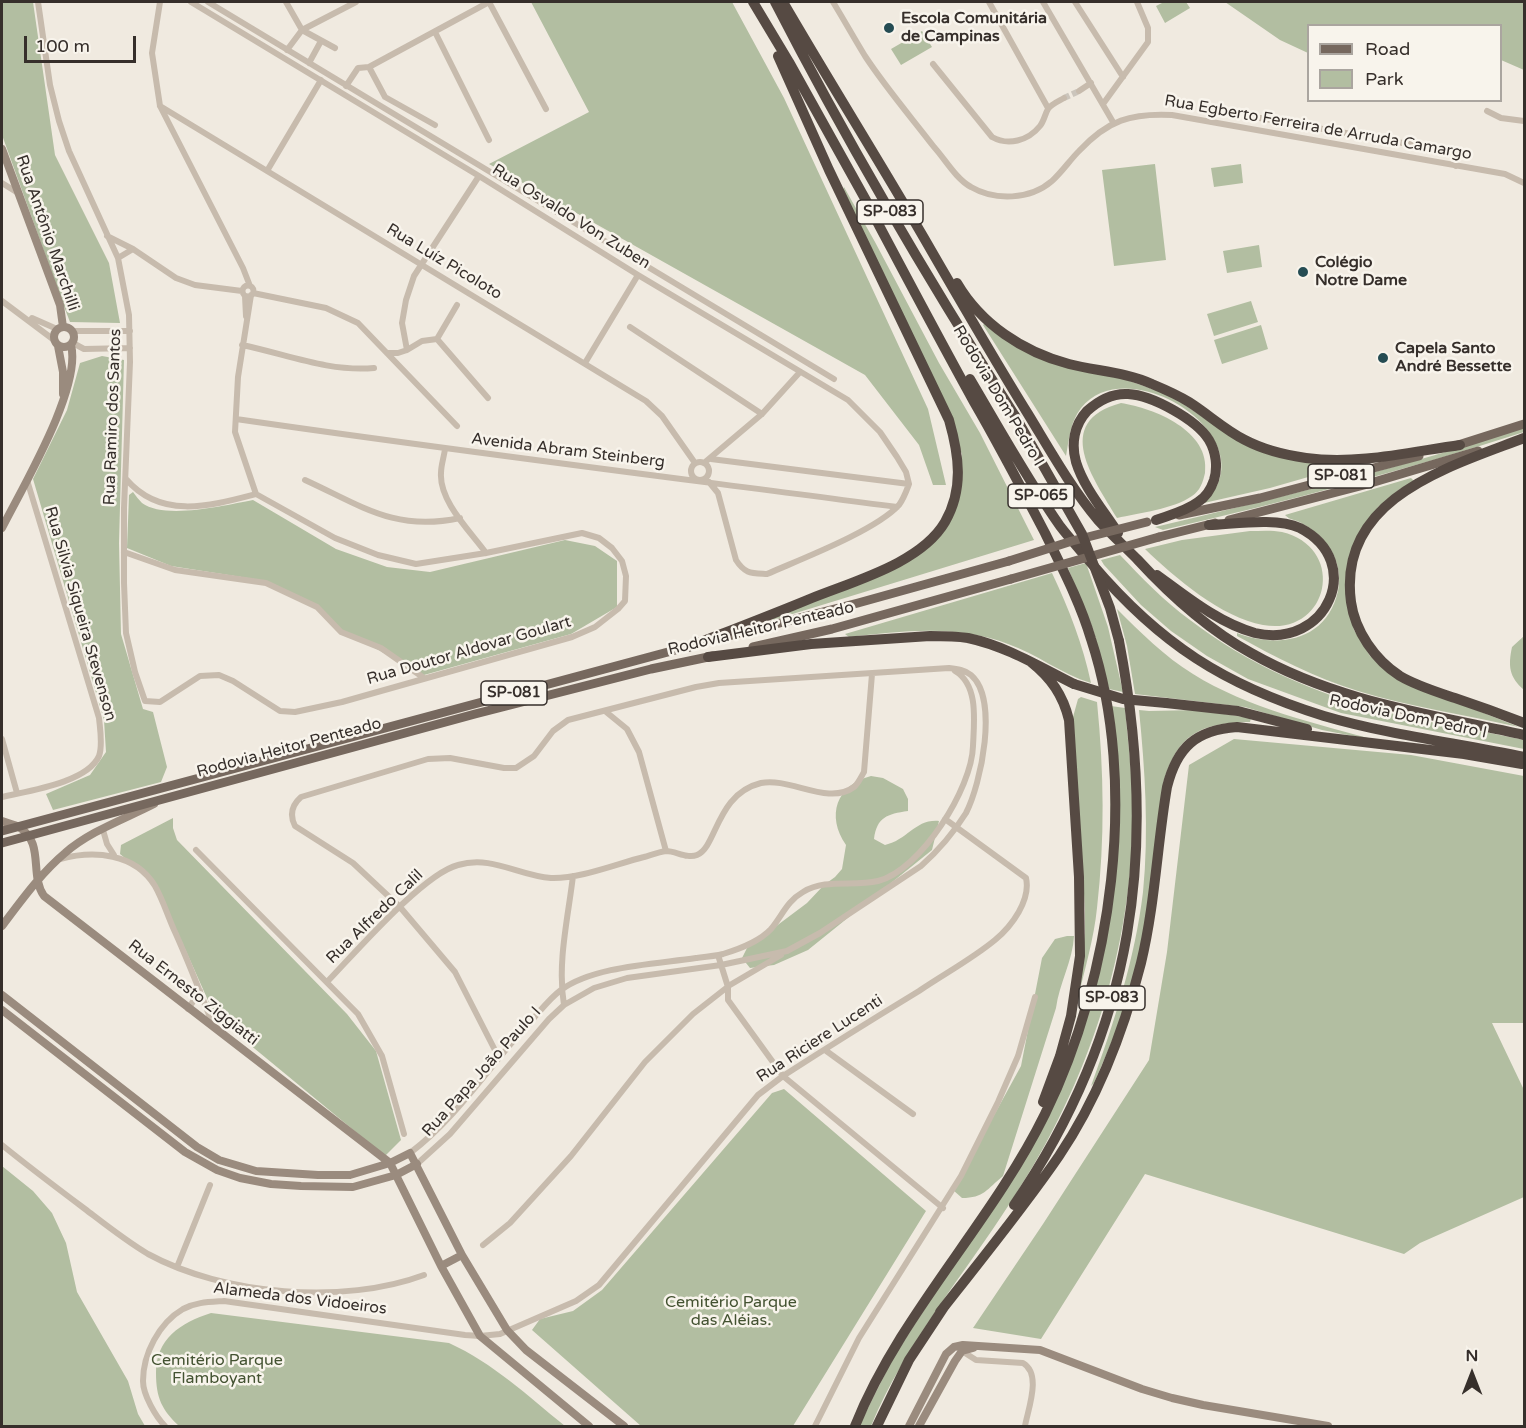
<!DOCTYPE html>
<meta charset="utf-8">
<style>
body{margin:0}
#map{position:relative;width:1526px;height:1428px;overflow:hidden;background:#f0eae0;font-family:"Varela Round",sans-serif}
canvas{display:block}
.frame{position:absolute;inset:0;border:3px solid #362f2b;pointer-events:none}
.legend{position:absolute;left:1307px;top:24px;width:195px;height:78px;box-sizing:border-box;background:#f8f4ec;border:2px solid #aaa59f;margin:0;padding:8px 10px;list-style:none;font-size:18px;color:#362f2b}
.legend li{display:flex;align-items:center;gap:12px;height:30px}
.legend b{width:30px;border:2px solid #aaa59f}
.north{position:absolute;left:1442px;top:1344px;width:60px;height:60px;-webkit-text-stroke:4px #f8f4ec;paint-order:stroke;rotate:0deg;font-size:16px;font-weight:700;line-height:24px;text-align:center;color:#362f2b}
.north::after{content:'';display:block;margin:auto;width:21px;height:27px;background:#362f2b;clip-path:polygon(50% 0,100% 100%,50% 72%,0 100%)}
.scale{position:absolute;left:24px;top:36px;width:112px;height:27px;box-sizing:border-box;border:3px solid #362f2b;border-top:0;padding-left:8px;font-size:18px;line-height:21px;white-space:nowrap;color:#362f2b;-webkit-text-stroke:4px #f8f4ec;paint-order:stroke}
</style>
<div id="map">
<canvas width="1526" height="1428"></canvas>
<div class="frame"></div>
<ul class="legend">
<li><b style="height:8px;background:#76685e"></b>Road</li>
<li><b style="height:16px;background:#b2bea1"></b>Park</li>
</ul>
<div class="north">N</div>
<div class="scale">100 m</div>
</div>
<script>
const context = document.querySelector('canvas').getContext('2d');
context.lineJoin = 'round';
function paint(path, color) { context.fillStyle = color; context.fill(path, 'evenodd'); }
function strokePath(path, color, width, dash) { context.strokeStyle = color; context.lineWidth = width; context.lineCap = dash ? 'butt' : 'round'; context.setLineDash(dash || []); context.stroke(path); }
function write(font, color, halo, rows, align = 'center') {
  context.font = font + ' "Varela Round",sans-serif'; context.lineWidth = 5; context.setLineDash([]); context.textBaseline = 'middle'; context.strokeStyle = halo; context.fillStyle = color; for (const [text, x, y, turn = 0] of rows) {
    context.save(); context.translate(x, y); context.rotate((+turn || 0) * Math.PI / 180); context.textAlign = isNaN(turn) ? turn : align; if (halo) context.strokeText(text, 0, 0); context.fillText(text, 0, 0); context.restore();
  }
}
const green = new Path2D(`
 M2 2H33L55 155 109 263 120 323 70 322 63 304 2 135Z
 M531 2H732L784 98 928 409 946 485H933L919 445 865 375 489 164 589 112Z
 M1164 2H1186L1190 8 1165 23 1156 6Z
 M1225 2H1524V70L1501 60 1500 26H1308V53L1280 40Z
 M922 31 932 47 901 65 891 49Z
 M1155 164 1166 260 1114 266 1102 170Z
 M1241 164 1243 183 1214 187 1211 168Z
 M844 187 875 242 939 363 980 433 1034 540 773 620 770 618 873 578 943 530 962 454 843 190Z
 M1259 245 1262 267 1227 273 1223 251Z
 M1251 301 1258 322 1214 336 1207 314Z
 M985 323 1001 336 1158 391 1176 399 1235 439 1341 464 1343 467 1270 488 1204 503C1271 440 1129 348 1081 408 1070 422 1069 440 1066 456L983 325Z
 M1261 325 1268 349 1222 364 1214 340Z
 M102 356 124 360 119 543 121 634 143 709 153 712 167 767 161 782 53 810 46 794 90 775 106 752 104 720 33 479 67 410 80 363Z
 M1121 403C1154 408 1211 431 1205 473 1203 482 1200 491 1192 496 1174 509 1139 513 1117 518 1094 479 1051 422 1121 403Z
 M1524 428V432C1406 470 1285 502 1163 530L1155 527C1279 498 1403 467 1524 428Z
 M1411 478 1414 481 1400 489 1378 507 1346 575 1347 602 1354 630 1370 656 1395 678 1519 727C1466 715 1411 707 1358 691 1316 678 1275 657 1237 636V633C1278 649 1327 641 1338 591 1341 576 1338 560 1329 547 1322 536 1309 526 1297 521 1291 519 1289 519 1285 515Z
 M133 492C136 496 139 500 142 503 165 520 226 505 253 500L336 549 387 567 430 572 565 540 595 546 617 561V607L571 634 424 675 342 630 319 606 267 581 171 566 127 548 129 495Z
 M1250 531C1260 531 1272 530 1282 532 1348 548 1329 637 1263 625 1222 618 1174 577 1145 549L1182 540Z
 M1120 555C1142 578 1164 601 1190 620 1247 664 1316 694 1386 712 1432 724 1479 730 1524 740V749L1341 713 1248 679 1207 656 1171 631 1141 605 1104 565 1101 560Z
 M1086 563 1108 627 1123 692 1109 689 1093 629 1068 568Z
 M1052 573C1069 609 1083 645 1091 683 1061 674 1037 654 1008 644 957 624 902 631 849 637L845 634Z
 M1117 609C1141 633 1164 656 1193 674 1247 708 1318 724 1379 741L1322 730 1245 707 1135 694 1127 646Z
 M1524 636V690C1509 677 1508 666 1512 647Z
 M1081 697 1097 702C1104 772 1105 839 1097 908 1094 938 1085 968 1078 998L1085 933V910L1073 717 1078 699Z
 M1111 706 1125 708C1128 741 1132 775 1133 808 1133 948 1089 1083 1012 1200 964 1275 905 1344 871 1426H859L892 1360 1047 1117 1110 917Z
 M1139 710 1149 711 1198 710 1251 718 1250 722C1200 723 1177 734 1163 784 1155 849 1150 916 1133 980 1124 1015 1109 1049 1094 1083L1091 1086C1114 1023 1135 959 1143 892 1149 831 1145 770 1139 710Z
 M1234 739 1411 755 1524 776V1023H1492L1524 1090V1197L1420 1243 1404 1254 1145 1174 1041 1339 973 1328 1043 1224 1149 1060 1167 952 1189 765Z
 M871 776 883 778 903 789 908 799V811C887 814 877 817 874 839L885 845C908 840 915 819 939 821L932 850 808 950 774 965 750 968 742 958 747 948 807 903 824 885 835 877 842 869 846 845C826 816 836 785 871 776Z
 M173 818V828L177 840 347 1014 376 1051 401 1140 385 1156 215 1016 156 884 120 854 121 845Z
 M1067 936H1074C1073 960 1059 984 1056 1008L1003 1176C987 1189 984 1198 962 1198L953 1190 1021 1066 1042 958 1055 939Z
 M784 1089 926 1211 793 1426H641L532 1330 540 1319 573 1311 602 1290 772 1093Z
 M2 1166 33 1191 52 1213 66 1243 77 1292 128 1381 138 1414 145 1426H2Z
 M211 1313 449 1343C493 1363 528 1396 565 1426H179C162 1410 156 1398 156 1373 156 1339 180 1323 211 1313Z`);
const streetTunnel = new Path2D(`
 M1064 98 1079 91`);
const street = new Path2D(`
 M38 2 50 85 59 121 69 151 118 258 129 315 130 362 124 508V583L126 633 135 672 145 701 160 702 200 676 219 675 233 681 280 711 295 712 342 702 572 637 595 627 618 609 625 601 626 576 622 561 612 548 599 538 582 533 486 553 416 564 378 555 335 538 256 494 235 432 238 377 251 295
 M160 2 152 53 160 106 243 268 250 286
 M191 2 479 176 638 275 848 400 880 432 897 457 906 472 909 484
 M208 2 834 379
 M286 2 302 30 335 48
 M833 2C844 20 854 38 865 56 886 88 911 117 934 147 945 159 956 179 971 187 995 201 1030 200 1052 181 1062 172 1070 160 1079 151 1108 120 1131 113 1172 115L1505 174 1524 183
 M989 2 1048 108
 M1043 2 1113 122
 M1075 2 1123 77
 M435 32 489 140
 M287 50 302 30 356 2
 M309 63 321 41
 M933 64 992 137C1008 146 1028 141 1040 126 1044 121 1045 114 1048 109 1051 104 1059 101 1064 98
 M369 67 385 97 435 125
 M346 86 358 68 369 67 489 2 546 109
 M1079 91 1091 83
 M1103 104 1148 42V28L1137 2
 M160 106 646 401 662 416 695 463
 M1487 111 1501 118 1524 121
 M1254 117 1449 151 1455 154 1456 166
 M267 171 321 80
 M2 183 18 193
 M107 236 133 249 176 278 195 285 242 291
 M118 258 133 249
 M242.5 291a5.5 5.5 0 1 1 11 0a5.5 5.5 0 1 1-11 0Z
 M253 293 326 308 358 323 457 426
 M245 296 246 316
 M2 301 54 340
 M32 318 57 329
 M630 327 762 414
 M73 331H130
 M437 339 457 305
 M73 343 84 349 130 348
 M242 345C286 354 328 372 374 368
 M407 350 422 341 437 339 488 398
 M387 353H398L407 350 402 323 406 300 414 276 479 176
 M585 363 638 275
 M236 419C456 451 676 478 897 507
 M445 449C444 457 441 465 441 473 439 501 470 531 486 553
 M711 459 909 484
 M691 471a9 9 0 1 1 18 0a9 9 0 1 1-18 0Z
 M704 463 762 414 800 372
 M126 479C161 520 210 506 256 494
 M305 480C362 506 395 532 460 518
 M709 482 718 493 736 560C745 574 751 573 767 574 801 559 875 531 899 505 904 498 906 492 909 484
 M124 552 175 570 266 583 317 607 341 632 381 648 424 678
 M605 711 627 729 639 752 666 851
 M2 739 17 793
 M2 797C27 791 87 783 99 756 103 745 100 729 99 718L27 480
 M103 830 107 844 114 855
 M196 850 358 1014 382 1056 404 1134
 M60 859C94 850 135 853 155 886 163 900 168 917 175 932 189 963 201 994 213 1025
 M718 955 728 987V1000L783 1076 943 1208
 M327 982C355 953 423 874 458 865 492 855 519 876 551 878 580 879 616 864 644 857 651 855 659 852 666 851 676 851 687 859 697 855 717 847 716 794 761 783 790 777 828 806 854 787 858 784 861 777 864 772L872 674
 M564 1005C557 963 568 918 573 876
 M188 1009 200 991
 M825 1050 913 1114
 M2 1145C29 1167 57 1188 85 1209 106 1225 126 1241 148 1254 223 1295 344 1305 424 1275
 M410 1153C459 1116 491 1063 532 1020 541 1010 550 998 561 990 594 966 656 964 696 958 705 957 715 956 723 954 739 949 759 942 771 929 782 916 787 901 803 892 826 878 853 887 878 881 921 870 972 788 973 746 974 722 979 685 955 671
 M417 1164 450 1134 549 1019 564 1005 594 988 627 978 721 965 787 951 820 933 921 866C938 851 954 832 966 813 981 784 999 699 971 675 965 670 957 669 949 668L719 683 696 687 568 720 553 731 534 756 516 768H504L450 758 428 759 301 797C292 805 289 814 295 826L353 863 400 907 455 972 499 1058
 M483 1245 510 1223 571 1156 645 1062 693 1014 730 985 781 955
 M177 1267 210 1185
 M962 1351 976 1360 1023 1363C1042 1374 1028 1409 1025 1426
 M165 1426C156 1417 143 1395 143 1381 143 1354 159 1323 183 1309 196 1302 209 1302 224 1301L465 1335 480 1336 500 1334 576 1301 599 1285 758 1095 783 1076C828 1047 873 1019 919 991 944 974 972 959 995 940 1012 926 1031 900 1026 878L945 819
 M815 1426 859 1338 961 1176 998 1102 1018 1056 1035 997`);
const secondary = new Path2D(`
 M2 149 60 305 63 327
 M54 337a10 10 0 1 1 20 0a10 10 0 1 1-20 0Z
 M58 346 63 372V394
 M2 528C22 488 82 388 71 345
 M2 821C7 823 14 824 19 827 45 843 29 875 44 896L390 1163 441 1266 480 1336 589 1426
 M2 926C21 901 41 873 65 853 90 831 125 819 154 804
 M2 995 197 1147 219 1160 256 1171 318 1175H350L390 1163 410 1153 462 1255 507 1330 526 1350 624 1426
 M2 1010 185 1152 217 1170 240 1178 271 1184 301 1186 353 1187 396 1175 417 1164
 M441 1266 462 1255
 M909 1426 946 1354 954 1347 963 1345 1040 1350 1142 1389 1172 1398 1203 1405 1328 1426
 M919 1426 955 1361 962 1351 973 1348`);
const primary = new Path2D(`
 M1455 446 1524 424
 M1179 515 1260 498 1419 456
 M1229 520 1364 485 1478 451
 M1159 537 1215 523
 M721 638 858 603 1009 561
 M753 647 832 629 1011 579
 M2 831 694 645
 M2 843 475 714 651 669 713 656`);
const highway = new Path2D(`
 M753 2 789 62 868 204
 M775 2C848 144 929 281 1015 416
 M783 2C829 81 878 159 924 238 958 297 992 356 1028 414 1050 450 1071 488 1098 520 1110 533 1124 546 1137 559 1171 596 1207 629 1251 653 1337 702 1430 714 1524 735
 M957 283C981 324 1023 352 1069 364 1096 371 1126 372 1152 384 1164 389 1178 395 1189 402 1208 414 1225 430 1245 440 1264 450 1285 455 1306 458 1357 465 1410 452 1460 445
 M970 379C999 428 1027 479 1060 526 1070 539 1082 552 1092 564 1160 644 1224 685 1324 716 1389 735 1458 743 1524 757
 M1524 438C1449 467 1337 498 1351 602 1355 631 1375 660 1400 676 1417 686 1437 692 1455 698 1479 706 1501 714 1524 723
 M1118 533C1104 511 1084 488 1076 462 1071 444 1074 425 1087 411 1098 401 1112 393 1128 394 1152 395 1197 420 1209 440 1216 452 1218 467 1214 480 1211 489 1206 497 1198 502 1186 511 1170 515 1156 520
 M1157 575C1187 597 1219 623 1255 633 1327 650 1366 562 1300 528 1276 517 1235 524 1209 525
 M688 647C729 631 771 615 812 598 854 581 921 563 945 522 964 489 959 455 949 420L829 170 778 56
 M708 657 811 644 930 636C943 636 955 636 968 638 1006 646 1040 667 1074 684
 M1031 662C1051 678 1063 695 1069 720L1079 877 1080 956 1071 1016 1060 1056 1043 1102
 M1166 703 1238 711 1307 729
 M1014 1205C1135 1029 1159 848 1119 641
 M940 1312C980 1261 1022 1210 1059 1156 1098 1098 1124 1030 1141 963 1155 905 1157 846 1167 787 1177 747 1196 730 1237 727L1464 754 1522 764
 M855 1426C901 1312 991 1224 1045 1114 1112 977 1139 785 1091 639 1080 602 1062 568 1045 533 1022 489 999 445 974 402 937 335 901 267 865 199
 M877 1426 909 1360 944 1307`);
const primaryBridge = new Path2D(`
 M1009 561 1072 541 1147 522
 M1011 579 1159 537`);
const highwayBridge = new Path2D(`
 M1015 416 1082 534 1110 608 1119 641
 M1074 684 1123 699 1166 703`);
const markers = [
 [889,28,6,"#254c53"],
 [1303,272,6,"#254c53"],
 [1383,358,6,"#254c53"]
];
const shields = [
 [890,212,66],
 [1341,476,66],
 [1041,496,66],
 [514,693,66],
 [1112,998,66]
];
const shieldNames = [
 ["SP-083",890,212],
 ["SP-081",1341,476],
 ["SP-065",1041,496],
 ["SP-081",514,693],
 ["SP-083",1112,998]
];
const poiNames = [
 ["Escola Comunitária",901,19],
 ["de Campinas",901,37],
 ["Colégio",1315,263],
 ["Notre Dame",1315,281],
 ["Capela Santo",1395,349],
 ["André Bessette",1395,367]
];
const streetNames = [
 ["Rua Egberto Ferreira de Arruda Camargo",1318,128,10],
 ["Rua Osvaldo Von Zuben",571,217,32],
 ["Rua Antônio Marchilli",47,233,71],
 ["Rua Luíz Picoloto",444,262,31],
 ["Rodovia Dom Pedro I",998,396,59],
 ["Rua Ramiro dos Santos",113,417,-88],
 ["Avenida Abram Steinberg",568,451,7],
 ["Rua Silvia Siqueira Stevenson",80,614,74],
 ["Rodovia Heitor Penteado",761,629,-13],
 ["Rua Doutor Aldovar Goulart",469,651,-16],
 ["Rodovia Dom Pedro I",1408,717,12],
 ["Rodovia Heitor Penteado",289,748,-15],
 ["Rua Alfredo Calil",375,917,-44],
 ["Rua Ernesto Ziggiatti",193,993,38],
 ["Rua Riciere Lucenti",820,1039,-33],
 ["Rua Papa João Paulo I",482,1072,-48],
 ["Alameda dos Vidoeiros",300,1299,7]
];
const parkNames = [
 ["Cemitério Parque",731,1303],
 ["das Aléias.",731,1321],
 ["Cemitério Parque",217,1361],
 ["Flamboyant",217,1379]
];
paint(green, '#b2bea1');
strokePath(streetTunnel, '#cbc5bc', 6, [6, 3]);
strokePath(street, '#c7bbad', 6);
strokePath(secondary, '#9a8b7e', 8);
strokePath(primary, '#76685e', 9);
strokePath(highway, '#564a43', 10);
strokePath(primaryBridge, '#76685e', 9);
strokePath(highwayBridge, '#564a43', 10);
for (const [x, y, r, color] of markers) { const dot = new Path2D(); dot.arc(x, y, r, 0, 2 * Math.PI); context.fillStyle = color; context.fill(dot); strokePath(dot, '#f8f4ec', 2); }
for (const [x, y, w] of shields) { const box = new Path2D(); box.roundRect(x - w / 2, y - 12, w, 24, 4.5); context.fillStyle = '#f8f4ec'; context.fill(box); strokePath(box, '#362f2b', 1.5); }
write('bold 15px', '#362f2b', null, shieldNames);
write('bold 16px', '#362f2b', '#f8f4ec', poiNames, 'left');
write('16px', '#362f2b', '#f8f4ec', streetNames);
write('16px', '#435231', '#f8f4ec', parkNames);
</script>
